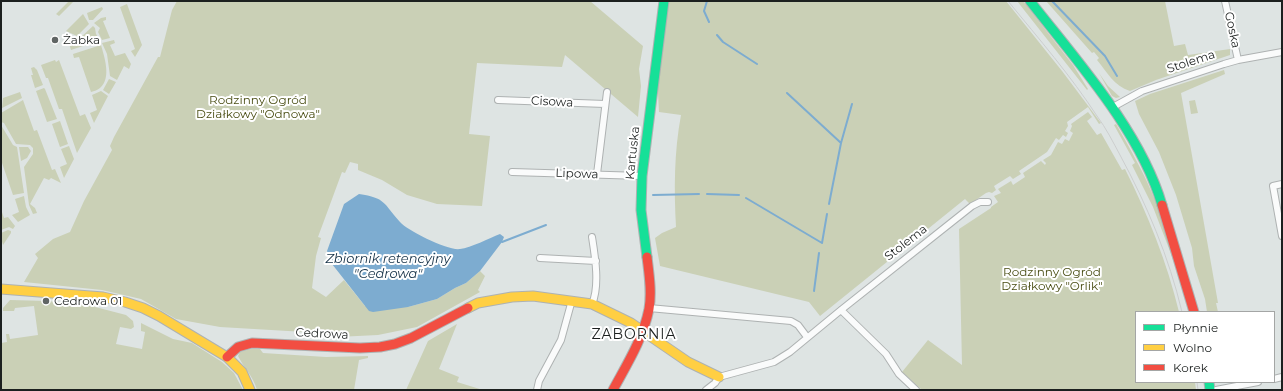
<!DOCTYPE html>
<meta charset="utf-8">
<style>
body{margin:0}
#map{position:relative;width:1283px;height:391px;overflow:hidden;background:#dee4e3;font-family:Montserrat,sans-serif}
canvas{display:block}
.frame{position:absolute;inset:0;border:2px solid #1c201f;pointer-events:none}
.legend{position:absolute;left:1135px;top:311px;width:140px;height:72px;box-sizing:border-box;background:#fff;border:1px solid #a4a6a5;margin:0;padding:5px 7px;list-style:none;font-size:12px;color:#1c201f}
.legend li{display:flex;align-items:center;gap:8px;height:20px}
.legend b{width:20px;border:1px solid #a4a6a5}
</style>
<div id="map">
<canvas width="1283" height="391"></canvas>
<div class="frame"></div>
<ul class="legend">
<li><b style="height:5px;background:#16e098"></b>Płynnie</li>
<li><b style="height:5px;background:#ffcf43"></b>Wolno</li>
<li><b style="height:5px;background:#f24e42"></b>Korek</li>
</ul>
</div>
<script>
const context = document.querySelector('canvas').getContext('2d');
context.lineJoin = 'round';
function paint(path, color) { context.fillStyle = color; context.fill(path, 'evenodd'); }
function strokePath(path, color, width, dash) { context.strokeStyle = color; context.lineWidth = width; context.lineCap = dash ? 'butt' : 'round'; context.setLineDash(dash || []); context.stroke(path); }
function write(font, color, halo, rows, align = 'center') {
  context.font = font + ' Montserrat,sans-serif'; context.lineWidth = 4; context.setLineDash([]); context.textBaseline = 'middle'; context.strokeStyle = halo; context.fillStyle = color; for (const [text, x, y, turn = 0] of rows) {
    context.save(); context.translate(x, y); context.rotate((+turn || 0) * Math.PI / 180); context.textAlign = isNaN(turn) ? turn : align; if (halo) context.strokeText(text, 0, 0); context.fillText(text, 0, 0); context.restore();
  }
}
const green = new Path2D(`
 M69 1H76L73 2 59 16 56 14Z
 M177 1H590L643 46 639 69 641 86 638 117 565 55 562 67 477 63 469 134 490 136 482 206 437 204 407 195 382 180 358 170V164L350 162 345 173 342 172 318 237 321 238 316 256 312 288 326 297 344 280 365 306 408 307 437 299 455 288 466 283 480 271 485 276 478 290 480 292 417 327 378 335 337 337 322 336V333L220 327 176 319 141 299 102 290 24 282 38 258 35 254 53 239 70 232 84 201 112 150 110 146 114 137 158 57H160L172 10Z
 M668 1H1006L1062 71 1101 123 1099 124 1088 107 1067 122 1068 126 1065 131 1068 133 1066 137 1063 135 1059 140 1056 138 1047 152 1019 171 1021 174 1013 179 1010 176 994 186 996 190 992 193 989 192 986 193 970 204 965 199 820 316 809 302 660 266 655 238 662 233 676 227C674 190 674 152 681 115L659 112 658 93 656 92Z
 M1017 1H1023L1073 65 1088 89 1087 90Z
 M1046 1H1165L1174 46 1185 44 1188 55 1230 49V55L1156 80 1130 91C1114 86 1107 72 1097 60L1099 58 1094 52 1092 53Z
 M127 4 142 45 135 57 131 51 135 49 120 7Z
 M102 7 103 9 93 20H89L87 13Z
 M83 14 89 24 77 36 66 31Z
 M106 17V20L103 21 110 38 102 40 98 32 100 28 94 23 101 18Z
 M93 26 95 28 96 34 100 41 86 45 80 38Z
 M66 34 76 39 83 46 71 50Z
 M114 40 115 43 110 45 115 56 125 53 131 64 129 69 124 66 117 80 110 76 107 54 102 43Z
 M101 45C104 56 112 78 100 88 98 90 94 91 91 92L79 57 74 58 73 54Z
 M55 60 56 62 59 60 80 116 85 114 91 128 77 153 62 109H59L48 78H46L41 65Z
 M34 67 37 70 43 85 35 88 31 75H33L31 68Z
 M1224 70 1225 74 1181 93 1218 303H1216L1218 312H1207L1205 299 1194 266 1192 248 1176 195 1159 152 1139 114 1135 101 1150 94Z
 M1099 73 1108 86 1120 97 1116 98 1112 96Z
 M109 79 116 82 109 94 103 90Z
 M44 88 45 89 57 119 47 122 36 91Z
 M101 91 108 96 94 123 90 113 97 110 92 95Z
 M20 92 22 98 2 108 3 98Z
 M23 100 34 131 37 130 52 170 55 169 61 183 51 178 49 180 44 178 30 204 35 208 37 213 33 214 29 205 24 167 33 154V148L30 145 16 144 4 123 1 122V113Z
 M1195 100 1198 113 1191 114 1189 101Z
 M1088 112 1092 117 1087 121 1097 135 1101 133 1122 170 1125 169C1148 215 1167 262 1179 312H1136V382H1195L1196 390H922L902 372 928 340 962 365 959 229 991 208V207L998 202 994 196 1001 193 998 189 1011 181 1013 185 1025 177 1023 173 1041 161 1045 165 1046 163 1043 160 1051 155 1058 142 1062 144 1065 139 1069 141 1073 133 1070 131 1072 126 1071 124Z
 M60 121 68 144 60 147 52 124Z
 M1116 124C1129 147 1142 169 1152 193 1162 217 1169 242 1177 266L1176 267 1153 207 1132 165 1135 163 1114 125Z
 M1 125 13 145 17 147 24 193 13 195 1 160Z
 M69 146 74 159 64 178 60 167 67 164 61 149Z
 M19 147H28L31 151 27 158 21 161Z
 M24 196 26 207 30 215 18 222 12 215 19 212 15 199Z
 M1 209 4 218 8 217 15 226 13 229 9 227 1 230Z
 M8 230 11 231V233L3 245 1 238V233Z
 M10 300 48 301 75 304 76 302 126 315 133 321 134 327 131 329 120 327 116 344 142 349 145 332 141 331V323L173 339 192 343 222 362 234 373 243 390H1V343L7 342 6 334H9L10 339 38 335 34 306 15 308 14 311H3V308Z
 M457 324 439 369 459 377 457 382 483 390H406L428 341Z
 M251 349H260L263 353 326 357 368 356V358L359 360 354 390H257C253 376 244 368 238 356L240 352Z`);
const water = new Path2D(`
 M359 194C386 198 383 203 400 222 408 231 448 251 460 249 471 248 489 238 500 234L504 237 502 242 480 271 466 283 455 288 437 299 408 307 373 312 369 311 332 264 327 251 344 204Z`);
const stream = new Path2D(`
 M707 1 704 11 709 22
 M1052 1 1105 56 1117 76
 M717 35 723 42 757 64
 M787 93 841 143
 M707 194 739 195
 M653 195 699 194
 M746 198 822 243 827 214
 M829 204 841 143 852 104
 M502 242 546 225
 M814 291 819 253`);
const street = new Path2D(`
 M1225 1 1238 60
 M498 100 605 104
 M1113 107 1142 91 1224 64 1238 60 1282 52
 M512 172 642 176
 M597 174 607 92
 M1282 184 1273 186 1282 236
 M592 237C595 256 600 286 592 304
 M540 258 596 261
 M649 308 791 321 798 325 807 337
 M841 310 886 354 899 374 916 390
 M1274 379 1282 377
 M537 390 539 381 561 340 572 300
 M706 390 715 383 719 377 774 362 790 352 841 310 972 206 980 202H988
 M1216 390 1258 382`);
const fast = new Path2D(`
 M1030 1C1077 61 1141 132 1162 205
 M647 257 641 210 642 176 664 1
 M1209 382 1210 390`);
const slow = new Path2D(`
 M1 289 103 297 125 302 143 308 159 316 227 357 242 372 250 390
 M468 308 478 303 512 297 533 296 592 304 631 323 688 362 719 377`);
const jam = new Path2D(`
 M1162 205 1194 312
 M227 357 238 347 252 343 360 348 380 347 395 344 411 338 468 308
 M613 390C627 364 643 339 649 309 652 292 649 274 647 257`);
const tram = new Path2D(`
 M1008 1C1039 39 1071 76 1097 116 1106 128 1113 142 1120 155 1147 205 1169 257 1182 312
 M1197 382 1198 390`);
const markers = [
 [55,40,4,"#606564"],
 [46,301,4,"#606564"]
];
const streetNames = [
 ["Goska",1232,30,78],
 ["Stolema",1191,62,-18],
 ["Cisowa",552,102,3],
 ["Kartuska",633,153,-84],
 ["Lipowa",577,174,2],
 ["Stolema",906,243,-38],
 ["Cedrowa",322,334,3]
];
const poiNames = [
 ["Żabka",63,40],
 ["Cedrowa 01",54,301]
];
const parkNames = [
 ["Rodzinny Ogród",258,100],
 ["Działkowy \"Odnowa\"",258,114],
 ["Rodzinny Ogród",1052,272],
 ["Działkowy \"Orlik\"",1052,286]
];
const waterNames = [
 ["Zbiornik retencyjny",388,259],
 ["\"Cedrowa\"",388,274]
];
const quarterNames = [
 ["ZABORNIA",634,335]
];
paint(green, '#cad0b6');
paint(water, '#7dacd0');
strokePath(stream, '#7dacd0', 2);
strokePath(street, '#aeb2b2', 8);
strokePath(fast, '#aeb2b2', 11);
strokePath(slow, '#aeb2b2', 11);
strokePath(jam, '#aeb2b2', 11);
strokePath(street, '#fafbfb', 6);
strokePath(fast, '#16e098', 9);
strokePath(slow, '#ffcf43', 9);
strokePath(jam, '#f24e42', 9);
strokePath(tram, '#cccece', 1);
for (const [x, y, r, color] of markers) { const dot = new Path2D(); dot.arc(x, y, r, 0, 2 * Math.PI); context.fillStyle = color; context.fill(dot); strokePath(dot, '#fff', 1.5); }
write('12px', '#1c201f', '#fff', streetNames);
write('12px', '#1c201f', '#fff', poiNames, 'left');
write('12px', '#494d13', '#fff', parkNames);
write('italic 13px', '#132f45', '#fff', waterNames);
context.letterSpacing = '1px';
write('14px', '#1c201f', '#fff', quarterNames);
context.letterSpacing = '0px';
</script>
